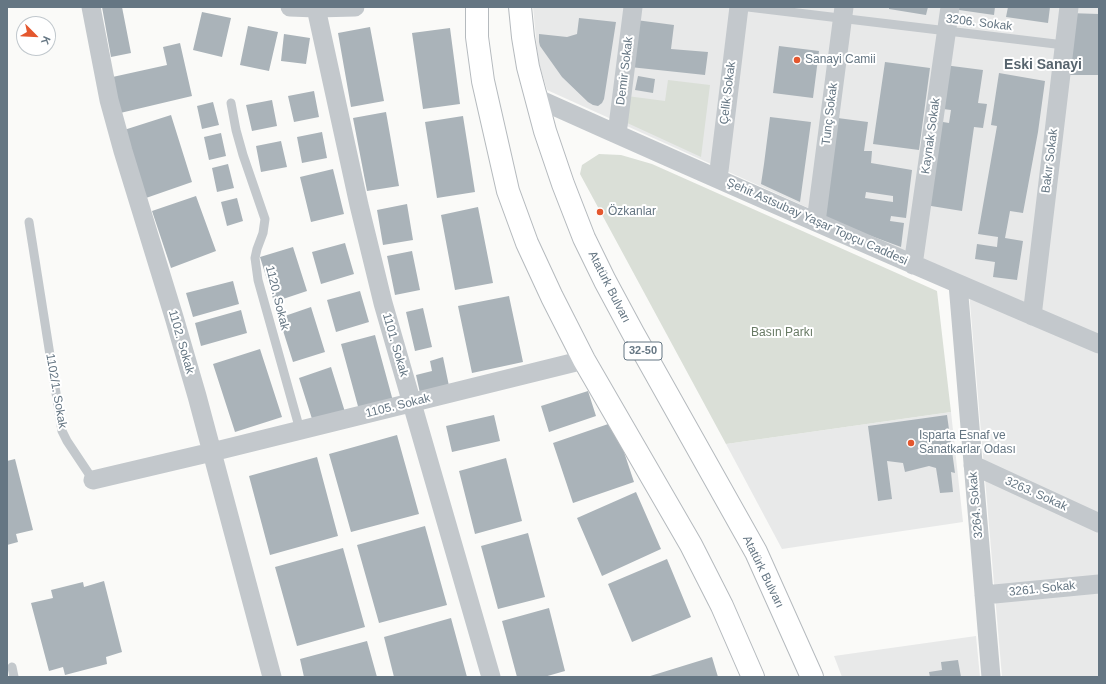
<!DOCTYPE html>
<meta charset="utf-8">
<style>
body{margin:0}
#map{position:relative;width:1106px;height:684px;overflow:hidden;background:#fafaf8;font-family:Arial,sans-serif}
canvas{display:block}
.frame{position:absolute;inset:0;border:8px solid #657683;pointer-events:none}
.north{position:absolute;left:16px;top:16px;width:40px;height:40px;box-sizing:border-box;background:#fff;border:1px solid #c1c8cd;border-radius:50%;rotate:114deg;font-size:11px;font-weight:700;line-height:16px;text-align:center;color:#657683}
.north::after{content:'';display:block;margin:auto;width:14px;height:18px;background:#e4572e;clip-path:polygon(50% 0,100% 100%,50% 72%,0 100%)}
</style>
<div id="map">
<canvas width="1106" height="684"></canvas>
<div class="frame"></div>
<div class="north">K</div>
</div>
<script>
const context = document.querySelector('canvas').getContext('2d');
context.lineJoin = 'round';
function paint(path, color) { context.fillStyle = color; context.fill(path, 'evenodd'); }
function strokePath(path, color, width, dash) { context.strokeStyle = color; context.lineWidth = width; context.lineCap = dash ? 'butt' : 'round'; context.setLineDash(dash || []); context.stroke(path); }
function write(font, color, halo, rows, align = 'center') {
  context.font = font + ' Arial,sans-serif'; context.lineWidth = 4; context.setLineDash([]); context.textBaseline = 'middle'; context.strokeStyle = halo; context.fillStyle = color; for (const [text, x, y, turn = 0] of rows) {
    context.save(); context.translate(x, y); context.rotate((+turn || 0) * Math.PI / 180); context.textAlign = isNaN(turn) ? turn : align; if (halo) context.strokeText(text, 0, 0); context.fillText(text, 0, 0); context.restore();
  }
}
const built = new Path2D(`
 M533 7H1099V677H1002L968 280 547 90 538 60Z
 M951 412 963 522 782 549 726 444Z
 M976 636 980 677H842L834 656Z`);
const green = new Path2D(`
 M668 80 710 85 701 157 623 121 627 96 665 101Z
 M599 154 621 155 652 164 937 291 951 412 726 444 580 174 582 165Z`);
const building = new Path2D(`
 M102 7H122L131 53 111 57Z
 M889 7H928L926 15 889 9Z
 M953 7H995L994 15 952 9Z
 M1008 7H1050L1048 23 1006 17Z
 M202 12 231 18 222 57 193 50Z
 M1068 13 1099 14V75H1064Z
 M579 18 616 22 604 99 602 103 598 106 593 105 588 102 562 77 540 46 539 42V34L567 37 577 34Z
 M636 20 674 25 671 49 708 52 705 75 630 67Z
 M248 26 278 32 269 71 240 65Z
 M370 27 384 101 351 107 338 33Z
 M450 28 460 104 423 109 412 33Z
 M284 34 310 38 306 64 281 61Z
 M180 43 192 96 116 114 108 78 167 65 163 47Z
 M779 46 819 51 813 98 773 93Z
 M885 62 930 68 919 150 873 144Z
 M944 65 983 70 978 103 987 104 983 128 974 127 962 211 925 205 937 121 949 123 951 110 943 109Z
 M999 73 1045 81 1038 132 1023 213 1010 211 1005 238 1023 241 1017 280 993 277 995 262 975 259 977 244 997 247 998 237 978 234 997 126 991 125Z
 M638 76 655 79 653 93 635 90Z
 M314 91 319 117 294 122 288 96Z
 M272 100 277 126 252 131 246 105Z
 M213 102 219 125 202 129 197 106Z
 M386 112 399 186 367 191 353 118Z
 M171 115 192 182 146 198 124 130Z
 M463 116 475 192 437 198 425 122Z
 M770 117 811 122 800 202 761 184 764 164Z
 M830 117 868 122 864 151H872L871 163 912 170 906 218 891 216 890 221 904 223 901 247 817 216ZM866 192 893 196V202L865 198Z
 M322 132 327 158 302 163 297 137Z
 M221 133 226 156 209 160 204 137Z
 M281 141 287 167 261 172 256 146Z
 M228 164 234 188 217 192 212 168Z
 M333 169 344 214 311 222 300 177Z
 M196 196 216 251 171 268 152 211Z
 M237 198 243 221 227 226 221 202Z
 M407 204 413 240 383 245 377 210Z
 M478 207 493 283 455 290 441 215Z
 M345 243 354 274 321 284 312 252Z
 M293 247 307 291 274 302 260 257Z
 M412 251 420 290 395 295 387 256Z
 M233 281 239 304 193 317 186 293Z
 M360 291 369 322 336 332 327 300Z
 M509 296 523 362 472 373 458 306Z
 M311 307 325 352 293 362 279 318Z
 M423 308 432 347 415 351 406 312Z
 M241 310 247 333 201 346 195 323Z
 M375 335 393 401 359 410 341 344Z
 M260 349 282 417 235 432 213 364Z
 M443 357 449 386 420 393 416 375 432 371 430 361Z
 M331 367 345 412 313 422 299 378Z
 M588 391 596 416 549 432 541 406Z
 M494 415 500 441 452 452 446 426Z
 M947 415 955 473 951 472 953 492 940 493 936 468 929 466 905 472 903 463 887 461 892 499 878 501 868 426Z
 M614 422 634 482 573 503 553 443Z
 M397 435 419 514 351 532 329 454Z
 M317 457 338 536 270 555 249 476Z
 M506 458 522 521 475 534 459 471Z
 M15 459 33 530 16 534 18 542 7 545V461Z
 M636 492 661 549 602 576 577 518Z
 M425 526 447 605 379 623 357 545Z
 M528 533 545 597 498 609 481 546Z
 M343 548 365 627 297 646 275 567Z
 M667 559 691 617 632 642 608 584Z
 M104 581 122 652 106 657 107 664 65 675 63 667 49 671 31 603 53 598 51 590 83 582 84 587Z
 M549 608 565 671 544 677H517L502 621Z
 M451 618 467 677H394L384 637Z
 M367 641 377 677H304L300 659Z
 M712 657 718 677H647Z
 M958 660 961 677H930L929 672 942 670 941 662Z`);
const service = new Path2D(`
 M748 7 1064 45
 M231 103 236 130 243 155 265 219 263 233 257 249 255 258 258 280 300 430
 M29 222 62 431 67 441 93 480
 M12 667 14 677`);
const minor = new Path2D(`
 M91 7 109 100 123 151 174 317 197 396 272 677
 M290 7 316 8 355 7
 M316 8 359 205 383 303 491 677
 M536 98C723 182 911 264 1099 344
 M617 134 633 7
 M718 179 739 7
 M816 222 844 7
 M913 265 950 7
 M958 284 991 677
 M1032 316 1069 7
 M973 465 1099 523
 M93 480 212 452 584 360
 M984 595 1099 584`);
const primary = new Path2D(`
 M477 7V37L483 81 508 191 527 243 552 297 584 360 691 545 722 606 753 677
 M520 7 523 37 528 67 545 131 563 184 584 238 605 281 633 333 756 552 812 677`);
const markers = [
 [797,60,4,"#e4572e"],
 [600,212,4,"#e4572e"],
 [911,443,4,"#e4572e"]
];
const shields = [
 [643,351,38]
];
const shieldNames = [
 ["32-50",643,351]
];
const streetNames = [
 ["3206. Sokak",979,23,7],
 ["Demir Sokak",625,71,-83],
 ["Çelik Sokak",728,93,-83],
 ["Tunç Sokak",830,114,-83],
 ["Kaynak Sokak",931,136,-82],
 ["Bakır Sokak",1050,161,-83],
 ["Şehit Astsubay Yaşar Topçu Caddesi",817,222,24],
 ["Atatürk Bulvarı",609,287,63],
 ["1120. Sokak",277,298,76],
 ["1102. Sokak",181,342,74],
 ["1101. Sokak",395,345,74],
 ["1102/1. Sokak",56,391,80],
 ["1105. Sokak",398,406,-14],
 ["3263. Sokak",1036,494,24],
 ["3264. Sokak",976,505,-95],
 ["Atatürk Bulvarı",763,572,64],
 ["3261. Sokak",1042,589,-6]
];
const poiNames = [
 ["Sanayi Camii",805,60],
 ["Özkanlar",608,212],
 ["Isparta Esnaf ve",919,436],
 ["Sanatkarlar Odası",919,450]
];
const parkNames = [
 ["Basın Parkı",782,333]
];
const quarterNames = [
 ["Eski Sanayi",1043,65]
];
paint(built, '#e8e9e9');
paint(green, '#dadfd7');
paint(building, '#aab3b9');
strokePath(primary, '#b5babe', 24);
strokePath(service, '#c3c8cc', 9);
strokePath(minor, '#c3c8cc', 19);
strokePath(primary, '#fff', 22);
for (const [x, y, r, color] of markers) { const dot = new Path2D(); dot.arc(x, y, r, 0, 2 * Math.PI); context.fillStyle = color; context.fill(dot); strokePath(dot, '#fff', 1.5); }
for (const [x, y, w] of shields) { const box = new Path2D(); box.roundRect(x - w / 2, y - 9, w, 18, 3); context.fillStyle = '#fff'; context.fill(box); strokePath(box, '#657683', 1); }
write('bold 11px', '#657683', null, shieldNames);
write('12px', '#657683', '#fff', streetNames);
write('12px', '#657683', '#fff', poiNames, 'left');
write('12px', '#687a64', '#fff', parkNames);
write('bold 14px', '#57646e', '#fff', quarterNames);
</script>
